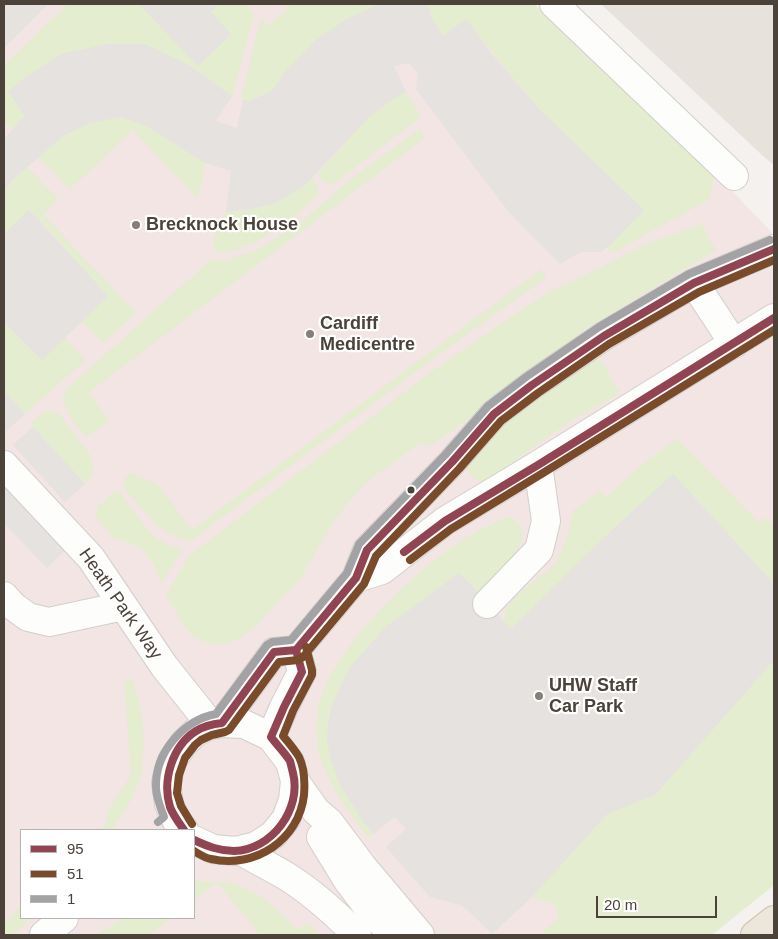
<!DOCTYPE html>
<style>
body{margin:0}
#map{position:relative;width:778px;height:939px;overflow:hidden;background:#f4f1ee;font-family:Arial,sans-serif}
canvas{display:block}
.frame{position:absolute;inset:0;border:5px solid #4b4239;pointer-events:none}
.legend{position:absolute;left:20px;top:829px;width:175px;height:90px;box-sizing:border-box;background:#fff;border:1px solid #b7b3b0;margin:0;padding:6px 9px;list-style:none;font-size:15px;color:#4b4239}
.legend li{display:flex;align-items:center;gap:10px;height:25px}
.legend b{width:25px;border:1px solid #b7b3b0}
.scale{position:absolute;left:596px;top:896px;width:121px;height:22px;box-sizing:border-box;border:2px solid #4b4239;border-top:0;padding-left:6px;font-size:15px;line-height:18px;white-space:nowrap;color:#4b4239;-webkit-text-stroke:4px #fff;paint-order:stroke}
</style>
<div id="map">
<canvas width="778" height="939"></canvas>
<div class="frame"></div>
<ul class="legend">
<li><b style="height:6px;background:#914451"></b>95</li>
<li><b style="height:6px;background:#7a4b2a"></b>51</li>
<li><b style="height:6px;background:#a3a3a5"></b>1</li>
</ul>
<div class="scale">20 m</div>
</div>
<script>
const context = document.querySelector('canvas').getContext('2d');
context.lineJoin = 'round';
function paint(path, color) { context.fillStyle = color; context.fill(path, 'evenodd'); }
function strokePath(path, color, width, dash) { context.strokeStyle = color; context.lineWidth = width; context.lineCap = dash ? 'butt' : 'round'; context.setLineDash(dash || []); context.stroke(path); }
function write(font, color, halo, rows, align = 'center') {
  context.font = font + ' Arial,sans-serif'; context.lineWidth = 4.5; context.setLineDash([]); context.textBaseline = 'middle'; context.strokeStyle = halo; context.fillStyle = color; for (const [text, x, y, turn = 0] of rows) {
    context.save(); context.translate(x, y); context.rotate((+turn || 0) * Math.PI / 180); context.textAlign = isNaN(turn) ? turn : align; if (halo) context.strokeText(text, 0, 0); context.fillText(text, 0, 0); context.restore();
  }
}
const residential = new Path2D(`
 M601 4H774V165L764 157Z`);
const medical = new Path2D(`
 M4 4H534L714 172 774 235V846L672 935H4ZM21 830H194V918H21Z`);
const green = new Path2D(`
 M68 4H139L198 65 210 12 219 4H246L254 14 232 96 187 64 25 116 12 130 4 122V66Z
 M292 4H379L347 19 286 71 272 91 250 100H243L242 95 261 19 269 26Z
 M428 4H534L714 172 713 185 708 200 653 230 614 253 610 251 607 247 641 213 620 193 611 178 539 109 466 20 442 36 431 17Z
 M406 92 420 114 418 119 332 185C324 183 320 180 318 173L369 117 390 101Z
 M120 117 145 125 205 163 198 199 133 130 70 189 38 157 63 136 90 123Z
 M420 129 425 138 89 392 109 421 86 437C75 423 64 412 63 394L69 387 210 261 230 259 257 250 301 222 353 177Z
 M27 167 58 199 43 214 136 313 103 343 82 321 108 296 30 210 6 232 4 229V192L11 181Z
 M312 178 317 185 319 194 297 215 256 242 231 252 215 251C210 239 221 224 226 212L252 209 276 203 305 185Z
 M701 224 716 250 584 330 454 430 429 446 420 443 369 480 347 504 333 522 300 579 256 626 241 637 225 644 208 643 193 637 185 627 166 595 189 556 427 375 527 306 553 290 606 265 644 245Z
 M541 269 546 278 438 355 193 539 186 541 175 536 157 526 123 487 124 480 130 473 157 484 192 530Z
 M4 322 42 360 65 338 85 360 25 414 4 391Z
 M599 358 620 393 576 418 540 442 487 482C475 482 470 475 464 466L507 418 553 383Z
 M50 411 58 413 91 456 93 466 92 475 85 484 33 427 32 423 40 414Z
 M677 439 759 523 765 517 774 527V584L694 496 610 532 511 629 503 621 505 611 516 596 555 564 567 539 573 511 599 491 606 497 649 459Z
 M117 490C137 511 150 546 183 548L161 584 154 565 143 550 128 542 114 539 96 517 97 507Z
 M510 517C514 520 519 524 521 528 531 547 490 580 478 592L459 573 437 589 340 687 332 706 328 722 327 741 362 820 373 834 369 838C349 814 318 771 317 738 316 722 317 706 324 690 347 631 449 534 510 517Z
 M774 660V885L712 935H544V931L559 918 554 904 532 897 607 814 655 795Z
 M132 679C141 706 145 728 143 756 142 761 143 767 142 771 137 792 124 813 112 830H100L105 825 108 810 131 775 124 681Z
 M195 881C206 882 219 881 230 883 258 890 279 910 297 930L308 923 319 935H260L217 882 194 900V882Z
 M21 906V918H32L12 935H4V923Z
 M125 918H171L149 935H96Z`);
const parking = new Path2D(`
 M4 4H48L4 48Z
 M139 4H219L211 12 231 34 198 66Z
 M379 4H428L431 17 443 36 466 19 491 53 539 109 644 210 608 247 600 252H581L560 264 508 211 416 89 418 73 409 63 394 66 406 92 390 101 369 117 305 185 276 203 252 209 226 212 231 171 205 163 145 125 120 117 90 123 63 136 11 181 4 192V139L25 116 8 92 22 80 61 54 108 44H145L187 64 232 96 216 121 237 128 243 100H251L272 91 286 71 317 39 347 19Z
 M29 210 108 296 42 360 4 322V229L6 232Z
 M4 391 25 414 4 433Z
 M33 427 85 484 65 502 13 445Z
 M673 474 774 584V660L655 795 607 814 532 897 492 934 472 914 461 905 430 897 386 847 406 829 395 817 373 834 362 820 339 783 331 760 327 740 328 722 332 706 340 687 350 667 387 626 459 573 478 592 487 604 511 629 610 532Z
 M4 487 65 550 47 568 4 523Z`);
const minor = new Path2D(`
 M554 4 734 176
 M694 283 734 344
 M4 465 91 558 164 666 211 725
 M356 578 382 570 445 521 538 465 774 318
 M4 596 13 606 28 617 49 622 123 606
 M487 604 539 550 546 521 538 465
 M222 723 274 652 296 650 356 578 367 550 452 462 494 414 532 385 604 336 694 283 774 249
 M271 737 284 707 302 672 296 650
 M295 781 316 811 329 822 362 866 420 935
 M184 830 176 820 169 804 166 783 172 761 184 743 196 732 211 725 222 723 244 724 271 737 290 762 295 781 293 800 286 819 273 835 256 846 235 851 213 849 194 840
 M321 837 348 881 370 910 393 935
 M239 850C255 859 271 867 286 876 312 892 336 914 357 935
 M44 935 64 918`);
const highway = new Path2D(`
 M755 935 774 920`);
const bus1 = new Path2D(`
 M404 552 445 521 538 465 774 318
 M184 830C179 823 173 815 170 807 162 781 172 746 196 731 204 726 213 724 222 723L274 652 296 650 356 578 367 550 452 462 494 414 532 385 604 336 694 283 774 249
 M194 840C207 846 219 851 234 851 272 850 302 809 293 773 292 769 291 765 290 761 285 753 277 745 271 737L284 707 302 672 296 650`);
const bus2 = new Path2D(`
 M410 560 451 529 543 473 774 330
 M192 824 181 806 177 793 179 775 185 758 195 745 201 740 212 735 225 732 229 730 279 662 298 660 303 657 364 584 376 556 459 469 501 421 538 393 609 344 699 292 774 260
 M194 851C199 854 205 858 211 859 255 869 299 840 304 795 305 782 305 769 299 757 295 750 288 742 283 736L293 711 312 675V670L306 647`);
const bus3 = new Path2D(`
 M158 822 164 817C160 807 156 797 156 787 155 752 184 720 216 714L267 645 272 642 291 640 347 573 359 544 445 455 488 406 526 377 599 327 689 274 770 240`);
const markers = [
 [136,225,5,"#867f78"],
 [310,334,5,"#867f78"],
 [411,490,4.5,"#4b4239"],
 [539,696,5,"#867f78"]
];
const poiNames = [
 ["Brecknock House",146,225],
 ["Cardiff",320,324],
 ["Medicentre",320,345],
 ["UHW Staff",549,686],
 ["Car Park",549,707]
];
const streetNames = [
 ["Heath Park Way",120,604,55]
];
paint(residential, '#e7e2dc');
paint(medical, '#f2e5e3');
paint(green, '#e4edcf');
paint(parking, '#e6e2df');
strokePath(minor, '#d2cfcb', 30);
strokePath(highway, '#ccbca9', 30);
strokePath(minor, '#fdfdfc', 28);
strokePath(highway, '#ede6db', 28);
strokePath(bus1, '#914451', 8);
strokePath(bus2, '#7a4b2a', 8);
strokePath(bus3, '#a3a3a5', 8);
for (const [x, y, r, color] of markers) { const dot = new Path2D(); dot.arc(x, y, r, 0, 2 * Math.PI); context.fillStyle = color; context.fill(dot); strokePath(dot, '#fff', 2); }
write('bold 18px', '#4b4239', '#fff', poiNames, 'left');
write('18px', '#4b4239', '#fff', streetNames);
</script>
